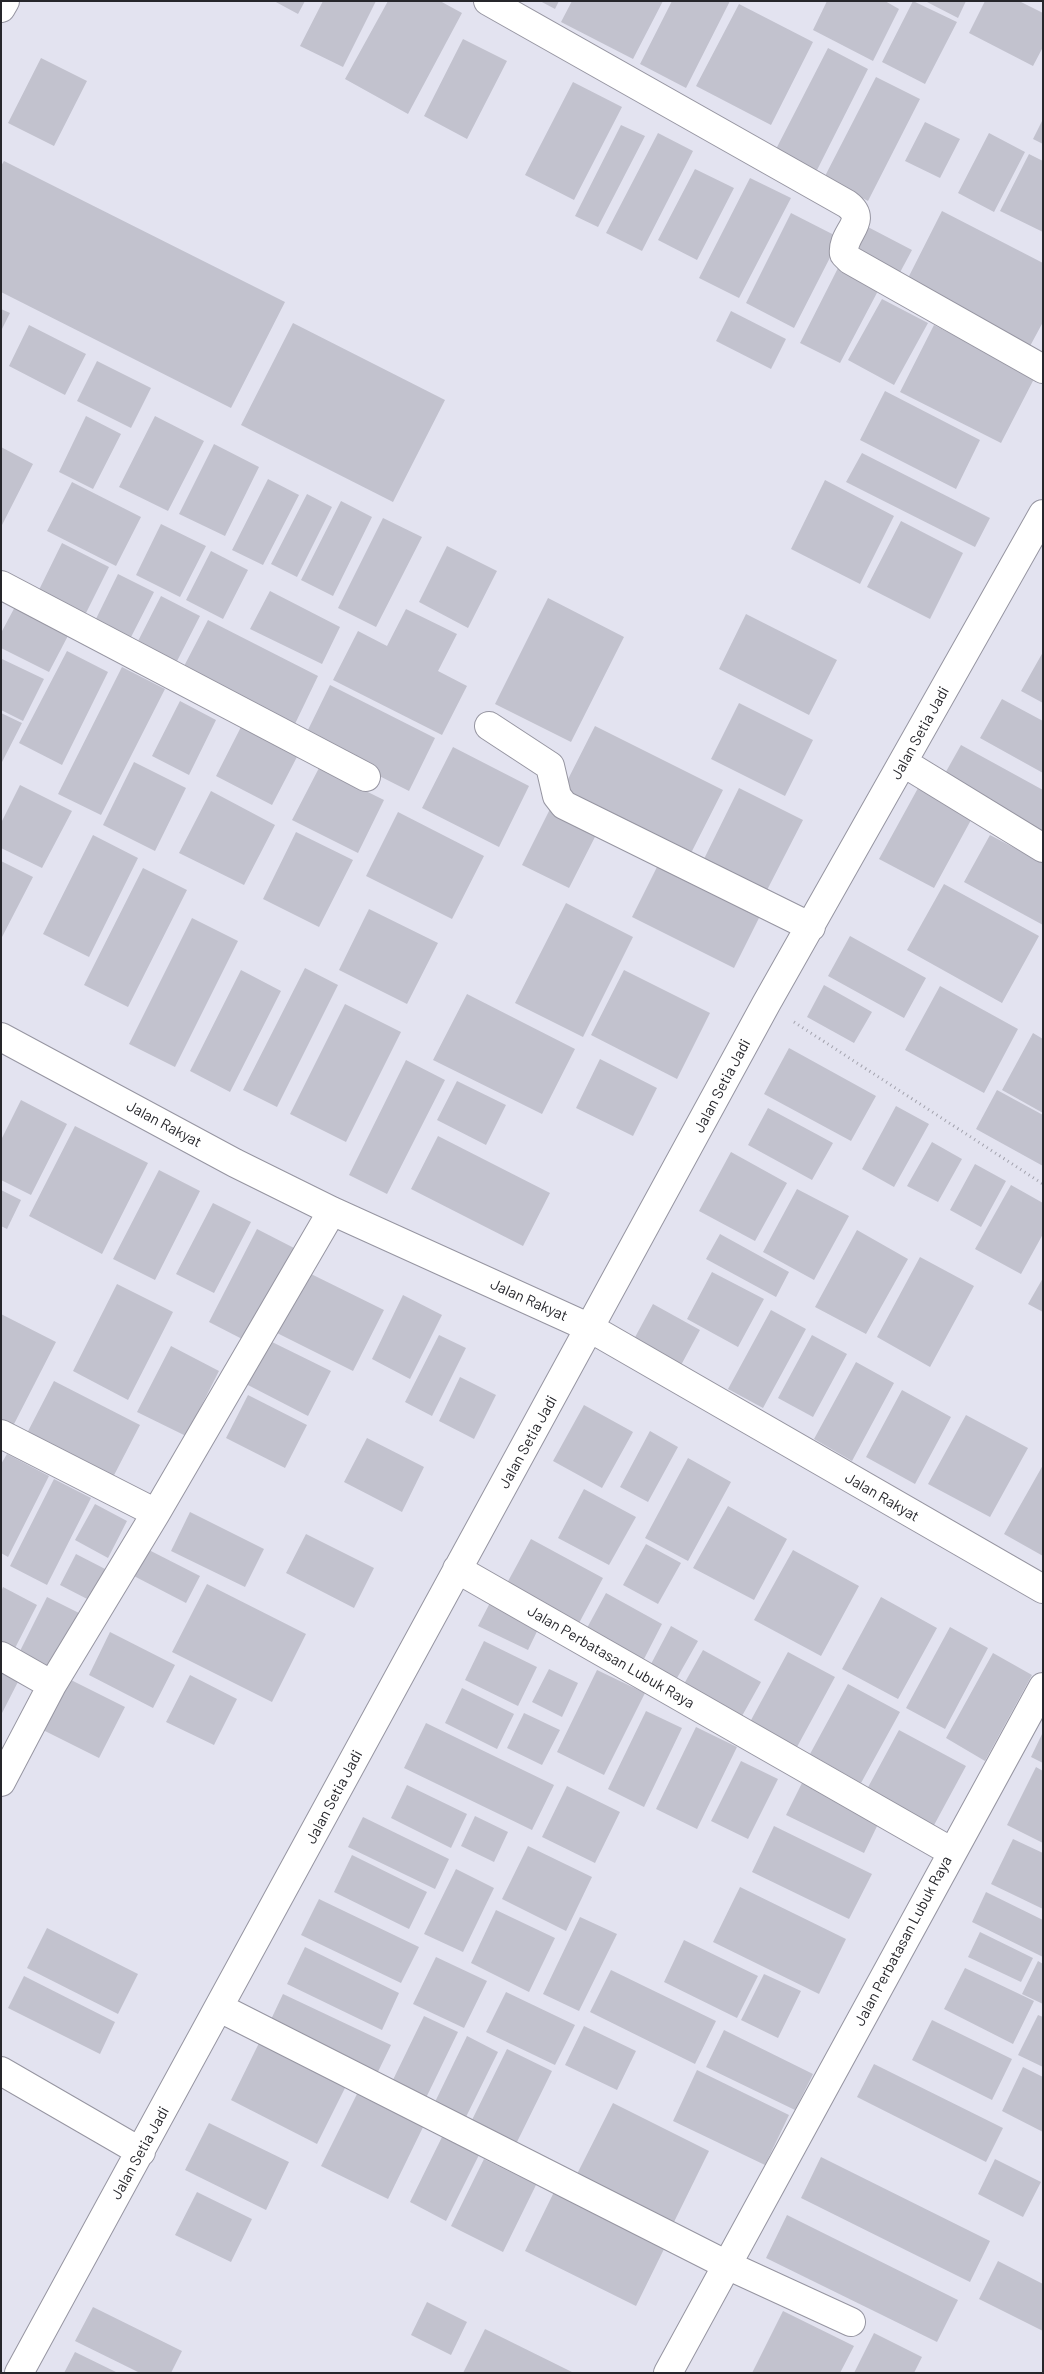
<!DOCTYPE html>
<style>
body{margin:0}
#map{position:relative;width:1044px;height:2374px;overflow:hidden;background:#e3e3f0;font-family:Barlow,sans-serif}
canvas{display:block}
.frame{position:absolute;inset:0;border:2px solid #26262b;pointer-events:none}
</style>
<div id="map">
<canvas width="1044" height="2374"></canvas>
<div class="frame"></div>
</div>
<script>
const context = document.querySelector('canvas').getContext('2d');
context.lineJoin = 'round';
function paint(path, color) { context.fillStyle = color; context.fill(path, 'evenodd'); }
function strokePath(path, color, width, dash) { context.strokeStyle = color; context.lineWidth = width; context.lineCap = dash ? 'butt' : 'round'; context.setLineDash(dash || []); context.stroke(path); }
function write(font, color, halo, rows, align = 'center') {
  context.font = font + ' Barlow,sans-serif'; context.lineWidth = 4; context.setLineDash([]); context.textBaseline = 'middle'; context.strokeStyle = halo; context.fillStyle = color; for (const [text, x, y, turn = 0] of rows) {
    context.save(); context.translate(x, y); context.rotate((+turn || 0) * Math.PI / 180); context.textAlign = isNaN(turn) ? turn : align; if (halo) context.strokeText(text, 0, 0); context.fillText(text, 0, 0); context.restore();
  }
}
const building = new Path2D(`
 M274 1H305L298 14Z
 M323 1H376L343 67 300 46Z
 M388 1H440L462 13 408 114 345 79Z
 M540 1H559L555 9Z
 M572 1H663L633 59 561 22Z
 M672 1H730L686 88 640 64Z
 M827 1H885L899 9 873 61 813 30Z
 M913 1 957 22 925 84 882 62Z
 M925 1H966L958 18Z
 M985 1H1019L1043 13V47L1033 66 969 33Z
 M739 4 813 42 771 125 696 86Z
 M463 39 507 61 467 139 424 116Z
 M828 48 868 69 815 174 774 153Z
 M41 58 87 81 54 146 8 123Z
 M876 77 920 99 868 201 824 178Z
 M573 82 622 107 574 200 525 175Z
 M1043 119V144L1033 139Z
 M925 122 960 139 940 178 905 161Z
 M621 125 645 136 598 227 575 216Z
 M658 133 693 151 642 251 606 233Z
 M989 133 1025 152 994 212 958 193Z
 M1029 154 1043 161V232L1000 211Z
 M4 161 285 302 231 408 1 292V166Z
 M695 169 734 188 697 260 658 240Z
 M750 178 791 198 739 298 699 278Z
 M942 211 1043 263V322L1029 348 905 284Z
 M791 213 840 238 794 328 746 303Z
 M866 226 912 250 897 278 851 255Z
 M838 268 879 289 840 363 800 343Z
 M882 299 928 323 894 385 848 360Z
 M1 309 10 313 1 331Z
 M731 311 786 339 771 369 716 341Z
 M293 323 445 400 393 502 241 425Z
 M29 325 86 354 65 395 9 366Z
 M934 325 1035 377 1001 443 900 392Z
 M97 361 151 388 131 428 77 401Z
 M885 391 980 440 956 489 860 440Z
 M86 416 121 434 93 489 59 472Z
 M155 416 204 441 168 511 119 487Z
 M214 444 259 467 225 536 179 514Z
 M1 447 33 464 1 527Z
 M862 453 990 518 975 547 846 482Z
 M268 479 299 495 263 565 232 550Z
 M825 480 894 516 860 584 791 549Z
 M72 482 141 517 116 566 47 531Z
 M307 494 332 507 297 577 271 564Z
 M341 501 372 517 333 596 301 580Z
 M383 518 422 537 376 627 338 608Z
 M901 521 963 553 930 619 867 587Z
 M161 524 206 546 180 597 136 575Z
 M62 543 109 567 82 621 35 598Z
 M447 546 497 571 468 628 419 602Z
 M211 551 248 570 223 619 186 600Z
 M118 574 154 592 128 643 93 625Z
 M270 591 340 627 322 664 250 629Z
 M161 596 200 616 175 665 136 645Z
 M548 598 624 637 571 742 495 704Z
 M17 603 71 630 49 672 1 648V633Z
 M406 609 457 634 438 671 467 686 442 735 333 680 358 631 387 646Z
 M746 614 837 660 809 715 719 669Z
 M208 620 318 676 293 728 181 672Z
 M67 651 108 672 62 765 19 743Z
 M1043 652V703L1021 691Z
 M2 659 44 679 23 721 1 710Z
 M122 667 165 689 101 815 58 794Z
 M330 685 435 738 409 791 304 738Z
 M1002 699 1043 721V773L980 738Z
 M180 701 216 720 189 775 152 756Z
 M739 703 813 740 785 796 711 759Z
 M1 713 22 723 1 764Z
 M595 726 723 790 689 857 561 793Z
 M241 727 298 755 272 805 216 776Z
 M961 745 1043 790V831L943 777Z
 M453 747 529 786 499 847 422 808Z
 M134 762 186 788 155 851 103 825Z
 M319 768 384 800 358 853 292 820Z
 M923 779 977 809 934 888 879 859Z
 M20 785 72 811 42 868 1 848V823Z
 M739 788 803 820 765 894 702 863Z
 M211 791 275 825 244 885 179 853Z
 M550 809 597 833 569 888 522 865Z
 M398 812 484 856 452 919 366 876Z
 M296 832 353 860 319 927 263 899Z
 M93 835 138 858 89 957 43 934Z
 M990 835 1043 863V925L964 882Z
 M1 861 33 877 1 939Z
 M659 863 761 914 734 968 632 917Z
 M143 868 187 890 128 1007 84 985Z
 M944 884 1039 936 1002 1003 907 950Z
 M566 903 633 937 583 1037 515 1003Z
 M369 909 438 943 407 1004 339 970Z
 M192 918 238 941 175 1067 129 1044Z
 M850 936 926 978 904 1018 828 976Z
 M305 968 338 985 277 1107 243 1090Z
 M241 970 281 991 230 1092 190 1071Z
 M624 970 710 1013 677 1079 591 1035Z
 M824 985 872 1012 854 1043 807 1017Z
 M940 986 1018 1029 984 1093 905 1050Z
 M467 994 575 1049 542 1114 433 1060Z
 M345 1004 401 1032 346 1142 290 1114Z
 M1033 1033 1043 1039V1113L1002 1090Z
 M789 1048 876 1096 851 1141 764 1094Z
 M600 1059 657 1088 633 1136 576 1108Z
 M406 1060 445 1080 387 1194 349 1175Z
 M457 1081 506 1105 486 1145 437 1120Z
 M997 1090 1043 1115V1166L976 1129Z
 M21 1100 67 1124 31 1195 1 1180V1140Z
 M896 1106 929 1124 894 1187 862 1169Z
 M768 1108 833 1143 812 1180 748 1145Z
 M75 1126 148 1163 102 1254 29 1216Z
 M438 1136 550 1193 523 1246 411 1189Z
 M932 1142 962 1159 938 1202 907 1186Z
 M731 1152 787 1183 755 1241 699 1211Z
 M975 1164 1006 1181 981 1227 950 1210Z
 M159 1170 200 1191 155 1280 113 1259Z
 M1011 1185 1043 1203V1234L1021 1274 975 1249Z
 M797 1189 849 1216 814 1280 763 1252Z
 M1 1190 21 1200 7 1229 1 1226Z
 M213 1203 251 1222 214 1293 176 1274Z
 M257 1229 294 1248 246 1341 209 1322Z
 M857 1230 908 1259 866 1334 815 1307Z
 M720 1234 789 1272 776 1297 706 1259Z
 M920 1257 974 1286 930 1367 877 1337Z
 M305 1271 384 1310 353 1371 275 1332Z
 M712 1272 764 1299 738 1347 687 1319Z
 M1043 1278V1312L1028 1304Z
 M117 1284 173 1312 128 1400 73 1371Z
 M403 1295 442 1315 410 1379 372 1359Z
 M653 1304 700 1330 680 1367 633 1341Z
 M771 1310 806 1329 763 1408 728 1389Z
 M1 1314 56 1342 13 1426 1 1421Z
 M439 1335 466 1348 432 1416 405 1402Z
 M812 1335 847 1354 813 1417 778 1398Z
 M268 1340 331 1371 308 1416 246 1384Z
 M171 1346 219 1371 186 1436 137 1412Z
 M856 1362 894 1383 852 1461 814 1439Z
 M460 1377 496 1395 474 1439 439 1421Z
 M54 1381 140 1425 111 1481 25 1437Z
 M902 1390 951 1417 915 1484 866 1457Z
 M248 1395 307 1425 285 1468 226 1438Z
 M584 1405 633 1432 602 1488 553 1461Z
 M966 1415 1028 1448 990 1517 928 1484Z
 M650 1431 678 1447 648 1502 620 1487Z
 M367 1438 424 1467 402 1512 344 1482Z
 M7 1454 49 1476 8 1557 1 1553V1464Z
 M688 1458 731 1482 688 1561 645 1538Z
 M1043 1465V1556L1004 1534Z
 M54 1479 91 1498 47 1585 10 1566Z
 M584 1489 636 1517 609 1565 558 1538Z
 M95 1504 127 1521 108 1558 75 1540Z
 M728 1506 787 1539 754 1600 693 1568Z
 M190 1512 264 1549 245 1587 171 1551Z
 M306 1534 374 1568 354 1608 286 1573Z
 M531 1539 603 1578 578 1625 506 1585Z
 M646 1544 681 1563 658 1604 623 1585Z
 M145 1548 200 1576 186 1603 132 1575Z
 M793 1550 859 1586 821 1656 754 1620Z
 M76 1554 109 1571 93 1602 60 1585Z
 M207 1584 306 1634 272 1702 172 1652Z
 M3 1587 37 1605 12 1654 1 1648V1592Z
 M606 1593 662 1624 644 1659 587 1628Z
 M47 1597 83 1615 53 1673 18 1655Z
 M493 1597 542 1621 528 1650 478 1626Z
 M881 1597 937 1628 898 1699 842 1669Z
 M671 1626 698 1641 677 1678 651 1664Z
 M950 1627 988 1648 945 1729 906 1708Z
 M110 1632 175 1665 153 1708 89 1675Z
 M484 1641 537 1667 518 1706 465 1680Z
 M703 1650 761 1682 742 1716 684 1684Z
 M788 1652 835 1677 797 1747 750 1722Z
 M993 1653 1032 1675 985 1761 946 1738Z
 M1 1663 22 1674 1 1715Z
 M549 1669 578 1683 562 1717 532 1702Z
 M597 1670 645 1693 604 1775 557 1752Z
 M190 1675 237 1699 214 1745 166 1722Z
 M67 1678 125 1707 99 1758 41 1729Z
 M848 1684 900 1712 861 1783 810 1754Z
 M462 1688 514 1714 497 1749 445 1723Z
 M646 1711 682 1728 644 1807 608 1789Z
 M524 1713 560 1730 542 1765 507 1748Z
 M426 1723 554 1785 532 1830 404 1768Z
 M696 1727 737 1747 697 1829 656 1809Z
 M899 1730 966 1766 933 1827 866 1791Z
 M1043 1732V1763L1031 1757Z
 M741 1761 778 1779 748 1839 711 1821Z
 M1036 1767 1043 1771V1843L1007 1825Z
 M803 1781 881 1818 864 1853 786 1815Z
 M407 1785 467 1814 451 1848 391 1818Z
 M567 1786 620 1812 595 1863 542 1837Z
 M475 1816 508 1832 494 1862 461 1846Z
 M363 1817 449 1859 435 1889 348 1847Z
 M774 1826 872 1874 849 1919 752 1872Z
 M1013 1839 1043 1853V1909L991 1884Z
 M528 1846 592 1877 566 1931 502 1899Z
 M352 1855 427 1892 409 1929 334 1892Z
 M456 1869 494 1888 463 1952 424 1934Z
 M740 1887 846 1939 819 1994 713 1942Z
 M986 1892 1043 1920V1957L972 1922Z
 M319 1899 419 1947 401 1983 301 1935Z
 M496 1910 555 1938 529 1992 471 1963Z
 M580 1917 617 1934 579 2011 543 1994Z
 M47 1928 138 1974 118 2014 27 1968Z
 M980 1932 1033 1958 1021 1982 968 1957Z
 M684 1940 758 1976 737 2018 664 1982Z
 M305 1947 399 1993 382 2030 287 1984Z
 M436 1957 487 1981 464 2028 413 2004Z
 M1038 1961 1043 1964V2004L1022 1994Z
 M965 1968 1034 2001 1013 2044 944 2009Z
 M611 1970 716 2021 695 2064 590 2012Z
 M764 1974 801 1991 778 2038 741 2020Z
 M24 1976 115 2022 100 2054 8 2008Z
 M506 1992 575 2025 555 2065 486 2032Z
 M283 1994 391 2045 373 2082 266 2030Z
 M1038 2015 1043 2017V2067L1018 2055Z
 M424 2016 458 2032 424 2102 390 2086Z
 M932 2020 1012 2059 992 2100 912 2060Z
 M584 2026 636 2051 617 2090 565 2065Z
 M724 2030 813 2074 795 2110 706 2067Z
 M467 2036 498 2052 465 2119 434 2104Z
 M260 2041 347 2084 317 2144 231 2100Z
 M507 2049 552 2071 516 2144 471 2122Z
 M874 2064 1003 2128 986 2162 857 2097Z
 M1023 2067 1043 2077V2132L1002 2111Z
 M697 2070 789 2115 765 2165 673 2121Z
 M360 2088 426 2121 388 2199 321 2166Z
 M613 2103 709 2151 673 2224 576 2176Z
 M209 2123 289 2162 266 2210 185 2170Z
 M442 2137 479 2155 446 2221 410 2202Z
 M821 2157 990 2241 970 2282 801 2198Z
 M484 2159 536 2185 503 2252 451 2226Z
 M995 2159 1041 2182 1023 2217 978 2194Z
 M555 2190 666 2245 636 2306 525 2251Z
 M197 2192 252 2219 231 2262 175 2235Z
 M787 2215 958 2300 937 2342 766 2258Z
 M998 2261 1043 2284V2331L979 2299Z
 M427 2302 467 2322 451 2355 411 2335Z
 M93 2307 182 2351 171 2373H140L75 2341Z
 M783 2311 854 2346 840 2373H752Z
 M485 2329 574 2373H463Z
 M874 2333 922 2357 914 2373H854Z
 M75 2352 118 2373H64Z`);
const path = new Path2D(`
 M794 1022 1043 1184`);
const minor = new Path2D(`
 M488 1 847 204C870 221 841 233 844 254L850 260 1043 369
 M1 8 5 1
 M1 585 366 777
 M489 726 550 766 557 796 564 805 811 927
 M904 763 1043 848
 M1 1037 235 1163 332 1211 590 1328 1043 1589
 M1 1434 156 1513
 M457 1569 952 1852
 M1 1656 52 1685
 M1 1782 52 1685 156 1513 332 1211
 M220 2008 727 2265 851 2322
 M1 2071 141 2152
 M19 2373 766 1004 1043 514
 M668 2373 1043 1687`);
const streetNames = [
 ["Jalan Setia Jadi",920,733,-61],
 ["Jalan Setia Jadi",722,1086,-62],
 ["Jalan Rakyat",164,1124,28],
 ["Jalan Rakyat",529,1300,24],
 ["Jalan Setia Jadi",528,1442,-61],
 ["Jalan Rakyat",882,1497,30],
 ["Jalan Perbatasan Lubuk Raya",611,1657,30],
 ["Jalan Setia Jadi",334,1797,-62],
 ["Jalan Perbatasan Lubuk Raya",903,1941,-62],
 ["Jalan Setia Jadi",140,2153,-61]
];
paint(building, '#c2c2ce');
strokePath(minor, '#9695a1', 30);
strokePath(path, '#a2a2ad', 3, [1, 4]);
strokePath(minor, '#fff', 28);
write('15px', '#26262b', '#fff', streetNames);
</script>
